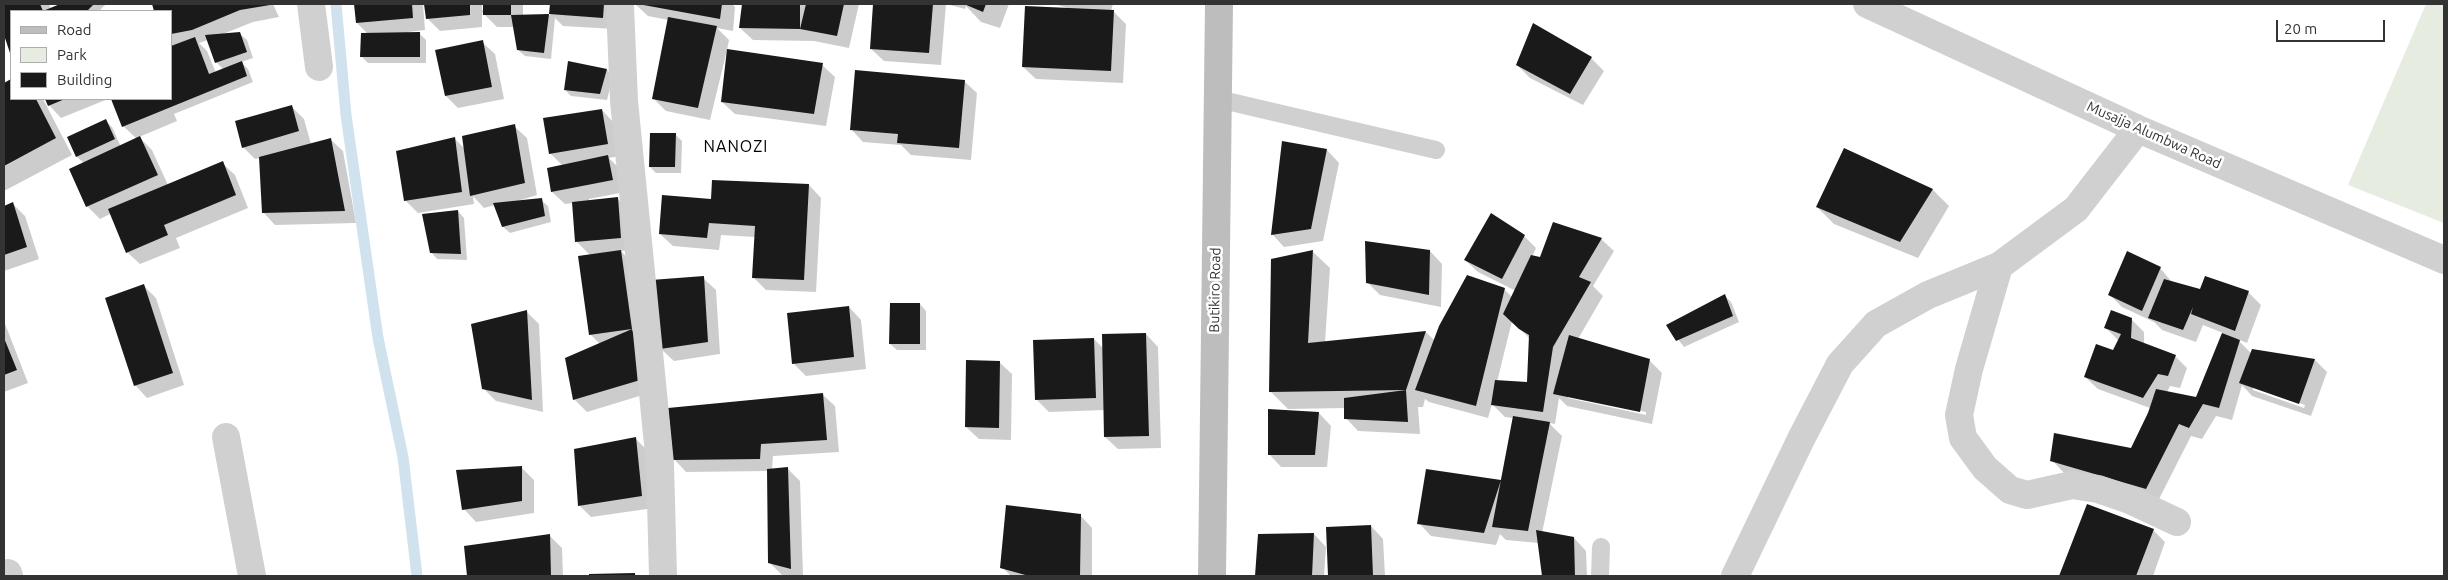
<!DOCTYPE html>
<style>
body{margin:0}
#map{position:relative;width:2448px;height:580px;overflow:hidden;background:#fff;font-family:Ubuntu,sans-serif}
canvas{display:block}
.frame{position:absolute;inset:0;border:5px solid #333;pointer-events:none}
.legend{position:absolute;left:10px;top:10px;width:162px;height:90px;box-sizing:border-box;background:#fff;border:1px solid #adadad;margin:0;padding:6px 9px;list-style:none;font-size:15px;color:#333}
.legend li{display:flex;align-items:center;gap:10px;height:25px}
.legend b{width:25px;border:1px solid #adadad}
.scale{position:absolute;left:2276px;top:20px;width:109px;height:22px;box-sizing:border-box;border:2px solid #333;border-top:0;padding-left:6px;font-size:15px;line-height:18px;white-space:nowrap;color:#333;-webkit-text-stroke:4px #fff;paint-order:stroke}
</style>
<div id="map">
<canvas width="2448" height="580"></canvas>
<div class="frame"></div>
<ul class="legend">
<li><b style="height:6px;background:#bdbdbd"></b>Road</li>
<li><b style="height:14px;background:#e6ecdf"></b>Park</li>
<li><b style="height:14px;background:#1a1a1a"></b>Building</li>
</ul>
<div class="scale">20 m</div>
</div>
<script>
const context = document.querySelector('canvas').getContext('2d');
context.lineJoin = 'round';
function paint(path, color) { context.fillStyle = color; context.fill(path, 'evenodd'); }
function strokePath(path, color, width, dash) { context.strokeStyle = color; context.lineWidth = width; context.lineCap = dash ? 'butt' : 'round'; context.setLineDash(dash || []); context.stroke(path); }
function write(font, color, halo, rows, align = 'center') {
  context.font = font + ' Ubuntu,sans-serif'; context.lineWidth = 5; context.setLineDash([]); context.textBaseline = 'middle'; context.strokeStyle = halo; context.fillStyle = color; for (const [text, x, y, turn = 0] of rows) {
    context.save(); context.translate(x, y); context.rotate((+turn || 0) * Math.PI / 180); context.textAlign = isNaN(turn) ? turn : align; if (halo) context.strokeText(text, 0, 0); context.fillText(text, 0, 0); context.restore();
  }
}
const green = new Path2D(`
 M2426 4H2444V223L2348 185Z`);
const shadow = new Path2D(`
 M4 4H49L51 9 63 4H106L99 11H11V53L4 31Z
 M153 4H273L279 17 253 22 223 34H240L247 40 253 58 241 62 248 69 253 82 174 114 177 121 139 137 152 150 168 185 222 163 235 175 248 208 176 238 180 248 140 264 127 252 112 213 100 219 87 206 84 163 77 157 69 138 106 121 112 127 121 147 137 139 123 126 112 99H171V11H155ZM208 40 216 62 223 69 216 73 207 51 199 43Z
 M355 4H423L425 30 408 32V34L419 33 426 40V63H368L362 57 368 34 357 23Z
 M425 4H482V10H484V4H523V16L550 15 551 4H617L615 29 563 26 555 18 551 59 525 56 518 50 515 27H497L482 12V27L440 31 427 18Z
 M635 4H732L735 7 733 31 717 28 729 40 727 50 822 65 835 77 826 126 735 114 722 102 728 51 727 50 710 120 666 111 653 98 669 20 648 16Z
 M744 4H859L849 48 814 41 753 40 740 28Z
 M874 4H1009L1000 28 981 22 966 6 965 9 946 4 941 65 884 61 871 49Z
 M1054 4H1113L1111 11 1114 12 1126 24 1123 83 1036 79 1023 67 1071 9Z
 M482 42 495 54 504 99 458 108 446 96Z
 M1591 58 1604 71 1583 105 1530 78 1517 65Z
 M607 70 613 76 607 100 571 96 565 90Z
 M11 81V99H43L72 155 4 191V85Z
 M964 81 977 93 971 160 911 155 901 145 863 142 851 129Z
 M46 99H108L61 118 48 104Z
 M291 106 304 119 311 144 330 139 343 151 356 223 275 225 263 212 261 158 255 159 243 147Z
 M602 110 614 123 619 156 609 158 620 169 625 192 589 199V201L617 198 630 211 633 250 621 251 633 264 659 390 587 412 574 399 600 344 590 334V255L576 241 573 203 565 204 552 192 563 166 550 153Z
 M514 126 527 138 537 195 514 202 541 200 548 206 551 222 510 233 503 227 495 205 484 208 473 196 474 204 418 213 405 200 455 139 465 149Z
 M675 134 682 141 681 173H656L650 167Z
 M1844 149 1933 190 1949 206 1918 258 1834 224 1817 207Z
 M1327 150 1339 163 1323 241 1284 247 1272 234Z
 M809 185 821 198 816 292 766 290 754 278 755 237 721 235 719 250 673 246 660 234 712 200Z
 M13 204 25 216 39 259 4 271V207Z
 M458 211 464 218 467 260 437 259 431 252Z
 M1524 236 1536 248 1532 257 1541 259 1601 239 1614 251 1593 286 1603 296 1578 339 1649 360 1662 373 1652 424 1567 406 1559 398 1555 424 1549 423 1562 436 1542 533 1574 538 1586 551 1587 576H1543L1539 543 1506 540 1500 534 1496 545 1431 536 1419 523 1427 471 1502 481 1513 418 1505 417 1492 404 1488 418 1429 402 1425 399 1423 407H1418L1420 434 1358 431 1346 418V408L1288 409 1271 392 1313 252 1330 268 1325 342 1426 332 1435 341 1504 289 1513 298 1516 291 1478 272 1465 260ZM1512 321 1530 339 1528 383 1497 382ZM1568 396 1646 412V415L1568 398Z
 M1430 251 1442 264 1441 307 1380 295 1367 282Z
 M2160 268 2172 282 2201 290 2248 292 2261 305 2247 343 2237 339 2251 353 2252 350 2315 360 2327 372 2311 416 2252 396 2242 385 2232 420 2216 416 2202 439 2191 436 2158 501 2064 473 2052 460 2131 449 2150 408 2098 389 2085 377 2113 352 2119 341 2106 328 2131 319 2144 332V344L2175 356 2187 368 2180 388 2170 386 2167 392 2196 399 2223 333 2203 325 2196 342 2162 330 2154 322 2122 307 2109 294ZM2253 387 2305 405 2304 408 2253 390Z
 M703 278 716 290 720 354 674 361 661 349Z
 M144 286 156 298 184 385 147 398 135 385Z
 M1724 295 1731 302 1739 322 1684 347 1668 326Z
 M920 304 926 311V350H897L890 344Z
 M849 307 861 320 866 369 806 376 794 364 788 314Z
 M527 312 539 324 543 412 496 401 483 388Z
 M4 321 28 383 4 392Z
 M1146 334 1158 347 1161 448 1118 449 1105 437V410L1049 412 1037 400 1094 339 1104 349Z
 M999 362 1012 374 1011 440 979 439 966 427Z
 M822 394 835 406 839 452 773 456 772 470 787 468 800 481 803 576H787L782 575 769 562V471L686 472 674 459Z
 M1269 410 1319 413 1331 426 1327 467H1281L1269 454Z
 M635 438 648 451 654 508 591 517 579 505Z
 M522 468 534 480V513L476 522 464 509Z
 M1080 515 1092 528V576H1011L1002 567Z
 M1371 526 1383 539 1385 576H1330L1327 528Z
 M2153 530 2165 542 2153 576 2061 575Z
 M1314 534 1326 547 1324 576H1256L1259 535Z
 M550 536 562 548 563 576H469L465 547Z
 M635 574 637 576H590V575Z`);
const stream = new Path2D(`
 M336 4 346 115 378 338 403 457 417 576`);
const building = new Path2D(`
 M4 4H40L43 11 60 4H94L87 11H11L10 53 4 35Z
 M152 4H270V5L240 10 192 30 171 34V11H154Z
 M354 4H412L413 18 356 23Z
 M424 4H470V15L426 19Z
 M483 4H511V15H483Z
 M550 4H604L603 18 549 14Z
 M638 4H722L720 19Z
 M742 4H800V29L806 4H844L837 36 800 29 739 28Z
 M873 4H933L929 53 870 49Z
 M964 4H986L983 12Z
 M1025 6 1114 10 1111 71 1022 67Z
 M549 14 544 53 517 50 511 15Z
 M668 17 717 26 698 108 652 99Z
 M1533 23 1592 57 1570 94 1516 65Z
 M240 32 247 52 215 63 205 35Z
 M420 32V57H360L361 33Z
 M195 37 209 74 242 61 247 76 122 127 111 99H171V46Z
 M483 40 492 87 445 96 435 50Z
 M727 49 823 63 814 114 721 102Z
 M568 61 607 69 600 94 564 90Z
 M855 70 965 80 959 148 897 143 898 134 850 130Z
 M11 79V99H36L56 138 4 166V83Z
 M45 99H65L48 106Z
 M292 105 299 131 242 148 235 121Z
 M602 109 608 144 549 154 543 118Z
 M106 119 115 139 76 157 67 137Z
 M515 124 525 183 470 196 462 136Z
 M650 133H676L675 167H649Z
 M140 136 158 175 86 207 69 169Z
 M455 137 462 192 404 201 396 151Z
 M331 138 345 211 262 213 259 157Z
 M1282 141 1327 149 1311 229 1271 235Z
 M1844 148 1933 189 1900 242 1816 207Z
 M608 155 613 180 551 192 547 168Z
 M223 161 236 195 164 225 168 235 126 253 108 209Z
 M712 180 809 184 804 280 752 278 755 226 709 223 707 238 659 234 662 195 711 199Z
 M618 197 621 238 575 242 572 202Z
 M542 198 545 216 502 227 493 203Z
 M13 202 27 247 4 255V206Z
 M458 210 461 254 430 253 422 214Z
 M1491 213 1525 235 1502 279 1464 260Z
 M1553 222 1602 238 1579 277 1591 282 1553 347 1543 412 1491 405 1495 380 1527 382 1529 335 1519 329 1503 314 1531 255 1540 257Z
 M1365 241 1430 250 1429 295 1366 283Z
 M621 250 632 329 589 335 578 256Z
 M1313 250 1308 343 1426 331 1406 390 1269 392 1271 259Z
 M2127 251 2161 267 2142 311 2108 295Z
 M1467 275 1505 288 1476 406 1415 390 1439 326Z
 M704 276 708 342 660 349 651 280Z
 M2205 276 2249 291 2235 331 2191 314 2193 307 2183 330 2148 318 2164 279 2200 289Z
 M144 284 173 373 134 386 105 298Z
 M1725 294 1733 316 1676 341 1666 325Z
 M890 303H920V344H889Z
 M849 306 854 357 792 364 787 313Z
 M527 310 532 400 482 389 471 324Z
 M2111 310 2132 318 2131 338 2176 355 2168 376 2158 374 2143 398 2084 377 2096 344 2113 350 2121 334 2104 328Z
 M632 329 647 378 573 400 565 358Z
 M1146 333 1149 436 1104 437 1102 334Z
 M2222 333 2240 340 2219 408 2203 404 2189 428 2179 424 2146 489 2050 461 2054 433 2131 448 2148 413 2156 389 2196 397Z
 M1569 335 1650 359 1640 412 1553 394Z
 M4 338 17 370 4 375Z
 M1094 338 1096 398 1035 400 1033 340Z
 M2252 349 2315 359 2299 404 2239 383Z
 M966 360 1000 361 999 428 965 427Z
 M1406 390 1408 422 1344 419V398Z
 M823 393 827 440 761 444 760 459 673 460 668 408Z
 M1268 409 1319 412 1315 455H1268Z
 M1513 416 1550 422 1528 531 1492 527Z
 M636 437 642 496 578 506 574 449Z
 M522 466V501L462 510 456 470Z
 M788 467 791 569 768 563 767 469Z
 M1426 469 1501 480 1484 533 1417 524Z
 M2087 504 2154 529 2136 576H2059Z
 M1006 505 1081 514 1080 576H1029L1000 568Z
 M1371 525 1373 576H1328L1326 527Z
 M1536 530 1574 537 1575 576H1542Z
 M1314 533 1312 576H1255L1258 534Z
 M550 534 551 576H467L464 546Z
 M635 573V576H589V574Z`);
const service = new Path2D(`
 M1218 99 1436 150
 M1600 576 1601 547`);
const minor = new Path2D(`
 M311 4 319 67
 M1867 4 2138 129 2444 260
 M620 6 624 101 660 464 663 576
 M1999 266 1969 369 1959 415 1963 438 1985 468 2010 490 2027 495 2072 485 2098 489 2130 500 2177 522
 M226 437 252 576
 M8 573 9 576
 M1735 576 1801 439 1840 364 1876 324 1928 295 1999 266 2076 209 2138 129`);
const secondary = new Path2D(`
 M1212 576 1219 4`);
const streetNames = [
 ["Musajja Alumbwa Road",2154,135,24],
 ["Butikiro Road",1215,290,-89]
];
const quarterNames = [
 ["NANOZI",736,147]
];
paint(green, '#e6ecdf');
paint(shadow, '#0003');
strokePath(stream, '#cfe2ee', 11);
paint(building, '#1a1a1a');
strokePath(service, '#d0d0d0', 18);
strokePath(minor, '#d0d0d0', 28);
strokePath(secondary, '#bdbdbd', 28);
write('14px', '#333', '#fff', streetNames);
context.letterSpacing = '1px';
write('16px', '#000', '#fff', quarterNames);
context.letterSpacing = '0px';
</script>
